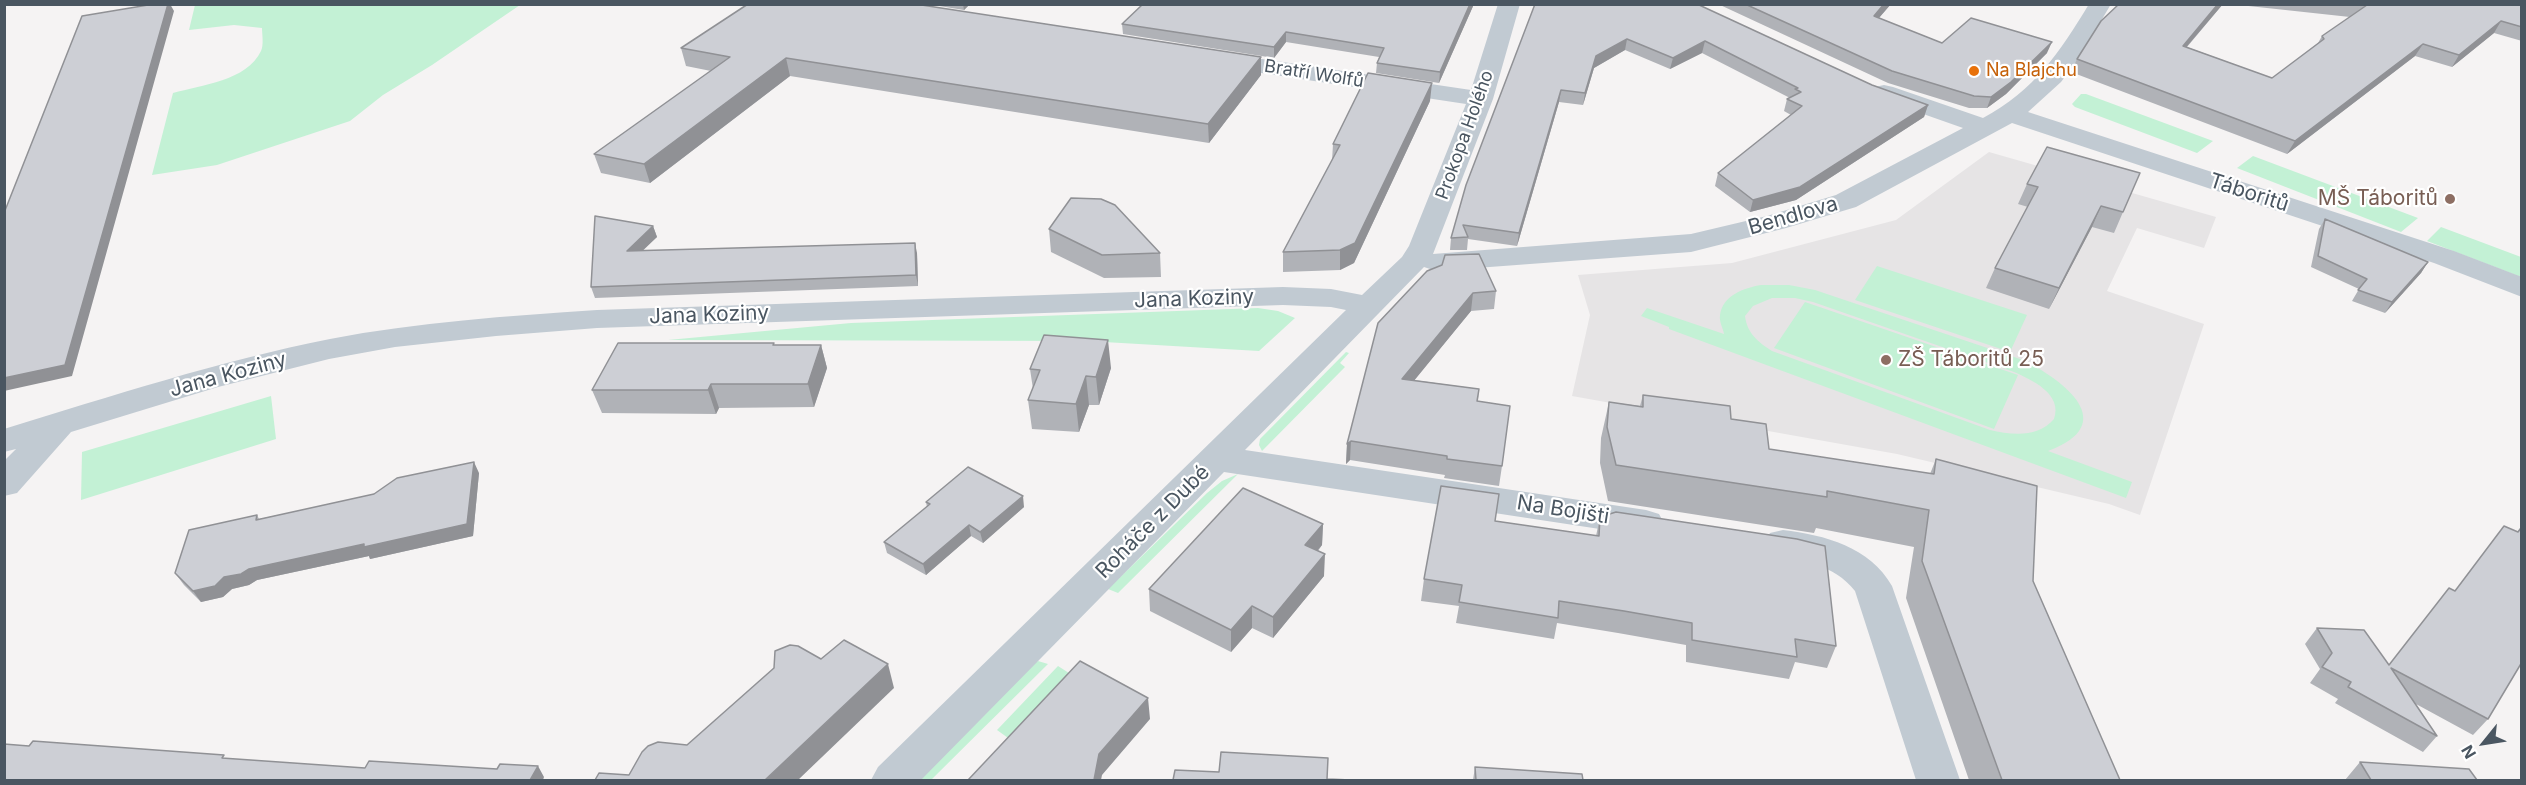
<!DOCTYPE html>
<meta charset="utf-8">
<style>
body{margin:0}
#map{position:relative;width:2526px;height:785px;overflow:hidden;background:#f5f3f3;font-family:Inter,sans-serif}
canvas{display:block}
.frame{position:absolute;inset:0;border:6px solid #4a5661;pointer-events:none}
.north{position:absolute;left:2454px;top:713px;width:60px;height:60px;-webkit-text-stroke:4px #fff;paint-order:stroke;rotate:240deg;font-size:16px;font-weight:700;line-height:24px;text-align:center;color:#4a5661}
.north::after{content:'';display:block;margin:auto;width:21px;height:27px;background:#4a5661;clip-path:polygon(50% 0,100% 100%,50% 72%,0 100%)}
</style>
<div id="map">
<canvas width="2526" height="785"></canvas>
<div class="frame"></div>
<div class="north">N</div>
</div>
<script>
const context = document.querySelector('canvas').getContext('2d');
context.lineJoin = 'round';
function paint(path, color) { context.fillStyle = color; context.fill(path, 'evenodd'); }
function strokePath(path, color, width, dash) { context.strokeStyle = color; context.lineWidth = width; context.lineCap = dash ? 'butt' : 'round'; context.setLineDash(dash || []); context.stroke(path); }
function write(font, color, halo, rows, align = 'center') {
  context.font = font + ' Inter,sans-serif'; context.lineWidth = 4.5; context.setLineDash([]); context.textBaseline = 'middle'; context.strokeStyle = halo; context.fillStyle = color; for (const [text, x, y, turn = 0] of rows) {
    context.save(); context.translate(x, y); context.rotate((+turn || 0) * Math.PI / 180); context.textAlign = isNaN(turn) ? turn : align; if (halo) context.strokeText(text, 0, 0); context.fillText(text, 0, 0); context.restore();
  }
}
const education = new Path2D(`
 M1989 152 2216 217 2204 248 2137 228 2107 291 2204 324 2140 515 2109 504 1897 454 1572 396 1590 315 1578 275 1732 263 1896 220Z`);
const green = new Path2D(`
 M195 5V4L520 5 432 65 383 95 350 121 217 165 152 175 173 93C201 85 247 81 261 51 264 45 262 34 262 28L234 25 189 30Z
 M2081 94H2086L2213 141 2197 153 2075 107 2072 104Z
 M2253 156 2418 218 2401 232 2237 168Z
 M2441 227 2521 257V277L2427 241Z
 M1877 266 2027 315 2010 352 1855 300Z
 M1761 285H1789L1815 290 2023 360C2065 381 2121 424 2048 451L2132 482 2126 498 1669 329V327L1641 316 1647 308 1724 334C1723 328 1719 322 1720 315 1723 295 1744 288 1761 285ZM1772 298H1795L1813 302 2014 372C2032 380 2063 394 2054 419 2038 438 2012 435 1990 430L1772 351C1758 342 1747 333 1745 316L1753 306Z
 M1805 302 2018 375 1994 429 1774 348Z
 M1258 308 1278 311 1295 318 1259 351 1087 341 668 340 851 323Z
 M1346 352 1349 353 1340 363 1345 367 1262 451 1259 445 1260 439Z
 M271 396 276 439 81 500 82 452Z
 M1238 474 1118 593 1108 589 1207 493 1222 481Z
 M1038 661 1048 664 931 780H914L1030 665Z
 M1058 666 1083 682 1022 748 997 730Z`);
const minor = new Path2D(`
 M1498 4H1520L1493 99 1433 254 1691 234 1767 216 1836 195 1963 128 1875 97 1872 92 1875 87 1884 85 1893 87 1983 118C2034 91 2060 52 2089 4H2111L2078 60 2061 82 2028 112 2454 251 2522 277V297L2434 263 2012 123 1856 207 1786 228 1691 252 1436 271 1424 267 1245 450 1646 510 1659 514 1664 523 1659 532 1646 536 1224 472 921 780H871L878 767 1346 310 1331 307 1283 305 597 328 496 336 395 347 329 359 218 387 71 432 17 493 4 496V461L16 449 4 452V429C112 396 219 361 330 339 418 322 508 316 597 310L1283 287 1331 289 1362 295 1402 257 1409 246 1466 104 1215 66 1207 64 1203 59 1207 54 1215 52 1471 90Z
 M1783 530C1825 535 1870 547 1892 586L1960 780H1916L1855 591C1833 563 1802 562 1770 553L1764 543 1770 533Z`);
const wall = new Path2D(`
 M927 4H970L964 10Z
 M1143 4H1474L1439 83 1376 73 1377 63 1379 57 1286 42 1274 58 1123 34 1122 24Z
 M1535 4H1697L1872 85 1928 105 1924 117 1796 200 1750 212 1715 186 1718 173 1791 115 1784 111 1787 99 1790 98 1702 53 1670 69 1625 50 1594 68 1583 105 1559 102 1517 246 1468 239 1467 250H1450L1451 238Z
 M1718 4H1891L1879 18 1942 43 2047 53 2006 94 1987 108H1969L1888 83Z
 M2119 4H2223L2187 47 2272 78 2318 43 2322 36 2350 17 2230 4H2522V41L2494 33 2452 67 2415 56 2287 154 2071 72 2077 59Z
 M681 48 1261 75 1209 143 790 76 650 183 601 173 594 154 711 71 686 66Z
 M1430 101 1354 263 1340 270 1283 272V252L1332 161 1333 144Z
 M2027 184 2123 212 2114 233 2092 227 2049 309 1986 288 1995 268 2028 207 2018 204Z
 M2325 219 2428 262 2421 273 2385 313 2352 301 2359 289 2311 267 2319 229Z
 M653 226 657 237 642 250 917 253 918 286 595 298 591 287Z
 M1049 229 1160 253 1161 277 1104 278 1051 252Z
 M1427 271 1496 291 1494 309 1471 311 1414 380 1479 389 1478 401 1502 466 1499 486 1444 478 1445 475 1350 460 1346 464 1347 444Z
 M775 345H821L827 368 814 407 719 408 716 414 602 413 592 390Z
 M1111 368 1099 405H1089L1079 432 1032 429 1028 400 1033 389 1030 369Z
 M1643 395 1731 419 1769 449 1930 474 1936 459 2033 581 2120 780H1969L1906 598 1914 547 1816 528 1814 533 1608 501 1600 463 1601 438 1609 402 1640 406Z
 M479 473 473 536 370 559 369 556 257 580 249 585 232 589 223 597 201 602 184 585 175 573 257 515 259 519Z
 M926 502 1024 507 983 543 971 536 926 575 887 553 884 542 927 507Z
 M1600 517 1836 646 1827 668 1795 662 1789 679 1686 662V645L1618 633 1557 623 1554 639 1456 623 1459 606 1421 601 1424 579 1495 521 1596 536Z
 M1323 524 1322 545 1318 551 1324 576 1273 638 1252 628 1231 652 1150 611 1149 589Z
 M2522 525V664H2520L2488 719 2473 735 2416 704 2437 736 2423 752 2335 703 2338 699 2310 683 2320 669 2305 644 2317 628 2389 665 2455 591 2504 526 2517 532Z
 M2360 762 2477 780H2345Z
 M1475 767 1583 780H1473Z`);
const shadedWall = new Path2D(`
 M168 4H170L174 11 72 376 4 391V378Z
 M963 4H970L964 10Z
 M1470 4H1474L1439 83 1440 72Z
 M1884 4H1891L1871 27 1874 16Z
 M2218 4H2223L2177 58 2183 46Z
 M2501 21 2494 33 2452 67 2459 55Z
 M1286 32V42L1274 58V47Z
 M1627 39 1625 50 1594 68 1583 105 1585 93 1596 56Z
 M1705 41 1702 53 1670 69 1673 58Z
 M2052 42 2047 53 2006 94 1987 108 1991 97Z
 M2423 44 2415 56 2287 154 2295 141Z
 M1261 57V75L1209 143 1208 124Z
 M786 58 790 76 650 183 644 164Z
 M1432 83 1430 101 1354 263 1340 270V250Z
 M1561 90 1559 102 1517 246 1519 233Z
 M1928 105 1924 117 1796 200 1750 212 1753 200Z
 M2101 206 2092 227 2049 309 2059 288Z
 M653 226 657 237 631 262 627 251Z
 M915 243 917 253 918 286 916 275Z
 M2428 262 2421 273 2385 313 2392 302Z
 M1473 293 1471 311 1400 398 1402 379Z
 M1108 340 1111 368 1099 405 1096 377Z
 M821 345 827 368 814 407 808 384Z
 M1086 376 1089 405 1079 432 1076 404Z
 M711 384 719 408 716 414 708 390Z
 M1351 441 1350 460 1346 464 1347 444Z
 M474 462 479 473 473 536 370 559 369 556 257 580 249 585 232 589 223 597 201 602 193 591 224 577 249 569 364 544Z
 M1023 496 1024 507 983 543 980 532Z
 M1323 524 1322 545 1304 566 1305 545Z
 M969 525 971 536 926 575 923 564Z
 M1325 554 1324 576 1273 638V617Z
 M1252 606V628L1231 652V630Z
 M888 664 894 688 798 780H765Z
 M1148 698 1150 719 1102 775 1101 780H1094L1099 754Z
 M538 766 544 777 543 780H530Z`);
const building = new Path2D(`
 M154 4H168L65 365 4 378V213L82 16Z
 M748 4H915L1261 57 1208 124 786 58 644 164 594 154 730 57 681 48Z
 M1143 4H1470L1440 72 1377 63 1384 48 1286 32 1274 47 1122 24Z
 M1535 4H1697L1872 85 1928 105 1800 187 1753 200 1718 173 1802 106 1787 99 1801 92 1795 89 1798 88 1705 41 1673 58 1627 39 1596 56 1585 93 1561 90 1519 233 1463 225 1468 237 1451 238 1466 185Z
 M1745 4H1884L1874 16 1942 43 1971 18 2052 42 2011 82 1991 97 1974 96 1892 71Z
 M2119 4H2218L2183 46 2272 78 2324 39 2322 36 2367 5 2357 4H2522V27L2501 21 2459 55 2423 44 2295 141 2077 59 2101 21Z
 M1368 73 1432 83 1355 243 1340 250 1283 252 1340 145 1333 144Z
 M2047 147 2140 173 2123 212 2101 206 2059 288 1995 268 2038 187 2027 184Z
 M1071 198 1101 199 1115 205 1160 253 1102 255 1049 229Z
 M595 216 653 226 627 251 915 243 916 275 591 287Z
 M2325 219 2428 262 2392 302 2358 290 2367 279 2318 256Z
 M1479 254 1496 291 1473 293 1402 379 1479 389 1477 401 1510 406 1502 466 1447 459V456L1351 441 1347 444 1378 323 1427 271 1442 265 1445 255Z
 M1044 335 1108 340 1096 377 1086 376 1076 404 1028 400 1040 370 1030 369Z
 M618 343H774L773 345H821L808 384H711L708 390H592Z
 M1643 395 1730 406 1731 419 1766 424 1769 449 1934 474 1936 459 2037 486 2033 581 2120 780H2002L1922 561 1929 510 1827 491V497L1616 465 1607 427 1609 402 1643 407Z
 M474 462 467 524 364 547V544L249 569 241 574 224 577 215 586 193 591 175 573 189 530 257 515 256 520 374 494 397 478Z
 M968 467 1023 496 980 532 969 525 923 564 884 542 930 504 926 502Z
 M1441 486 1499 494 1495 521 1599 536 1600 517 1616 512 1797 539 1825 546 1836 646 1795 639 1797 657 1692 640V623L1624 611 1559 601 1558 618 1459 602 1462 585 1424 579Z
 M1243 488 1323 524 1305 545 1325 554 1273 617 1252 606 1231 630 1149 589Z
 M2504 526 2518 532 2522 527V662L2488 719 2391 668 2437 736 2348 687 2351 682 2322 667 2332 653 2317 628 2364 630 2389 665 2449 588 2455 591Z
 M844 640 888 664 765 780H595L599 773 629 775 642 752 648 746 658 742 687 745 774 668 775 651 790 645 798 646 821 659Z
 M1080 661 1148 698 1099 754 1094 780H968Z
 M33 741 224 755 222 758 365 768 369 761 497 769 500 764 538 766 530 780H4V744L29 746Z
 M1221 752 1328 758 1327 779 1351 780H1173L1175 770 1219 772Z
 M2360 762 2469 769 2477 780H2371Z
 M1475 767 1582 774 1583 780H1476Z`);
const markers = [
 [1974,71,6,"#e8710a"],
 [2450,199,6,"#8d6e63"],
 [1886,360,6,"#8d6e63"]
];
const farFoodnames = [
 ["Na Blajchu",1986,71]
];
const farStreetnames = [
 ["Bratří Wolfů",1314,74,9],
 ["Prokopa Holého",1465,135,-70]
];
const streetNames = [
 ["Táboritů",2249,193,18],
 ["Bendlova",1793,216,-16],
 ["Jana Koziny",1194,299,-2],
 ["Jana Koziny",709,315,-2],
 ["Jana Koziny",228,375,-15],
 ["Na Bojišti",1563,510,9],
 ["Roháče z Dubé",1153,522,-45]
];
const educationNames = [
 ["MŠ Táboritů",2438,199],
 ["ZŠ Táboritů 25",1898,360,"left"]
];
paint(education, '#e6e4e5');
paint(green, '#c3f1d5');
paint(minor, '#c1cad2');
paint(wall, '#b0b2b7');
paint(shadedWall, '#909195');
paint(building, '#cdcfd5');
strokePath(building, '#909195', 1.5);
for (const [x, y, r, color] of markers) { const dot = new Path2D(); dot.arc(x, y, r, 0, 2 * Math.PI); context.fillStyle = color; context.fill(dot); strokePath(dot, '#fff', 2); }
write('18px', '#c56008', '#fff', farFoodnames, 'left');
write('18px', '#4a5661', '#fff', farStreetnames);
write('21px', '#4a5661', '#fff', streetNames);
write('21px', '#785e54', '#fff', educationNames, 'right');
</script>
